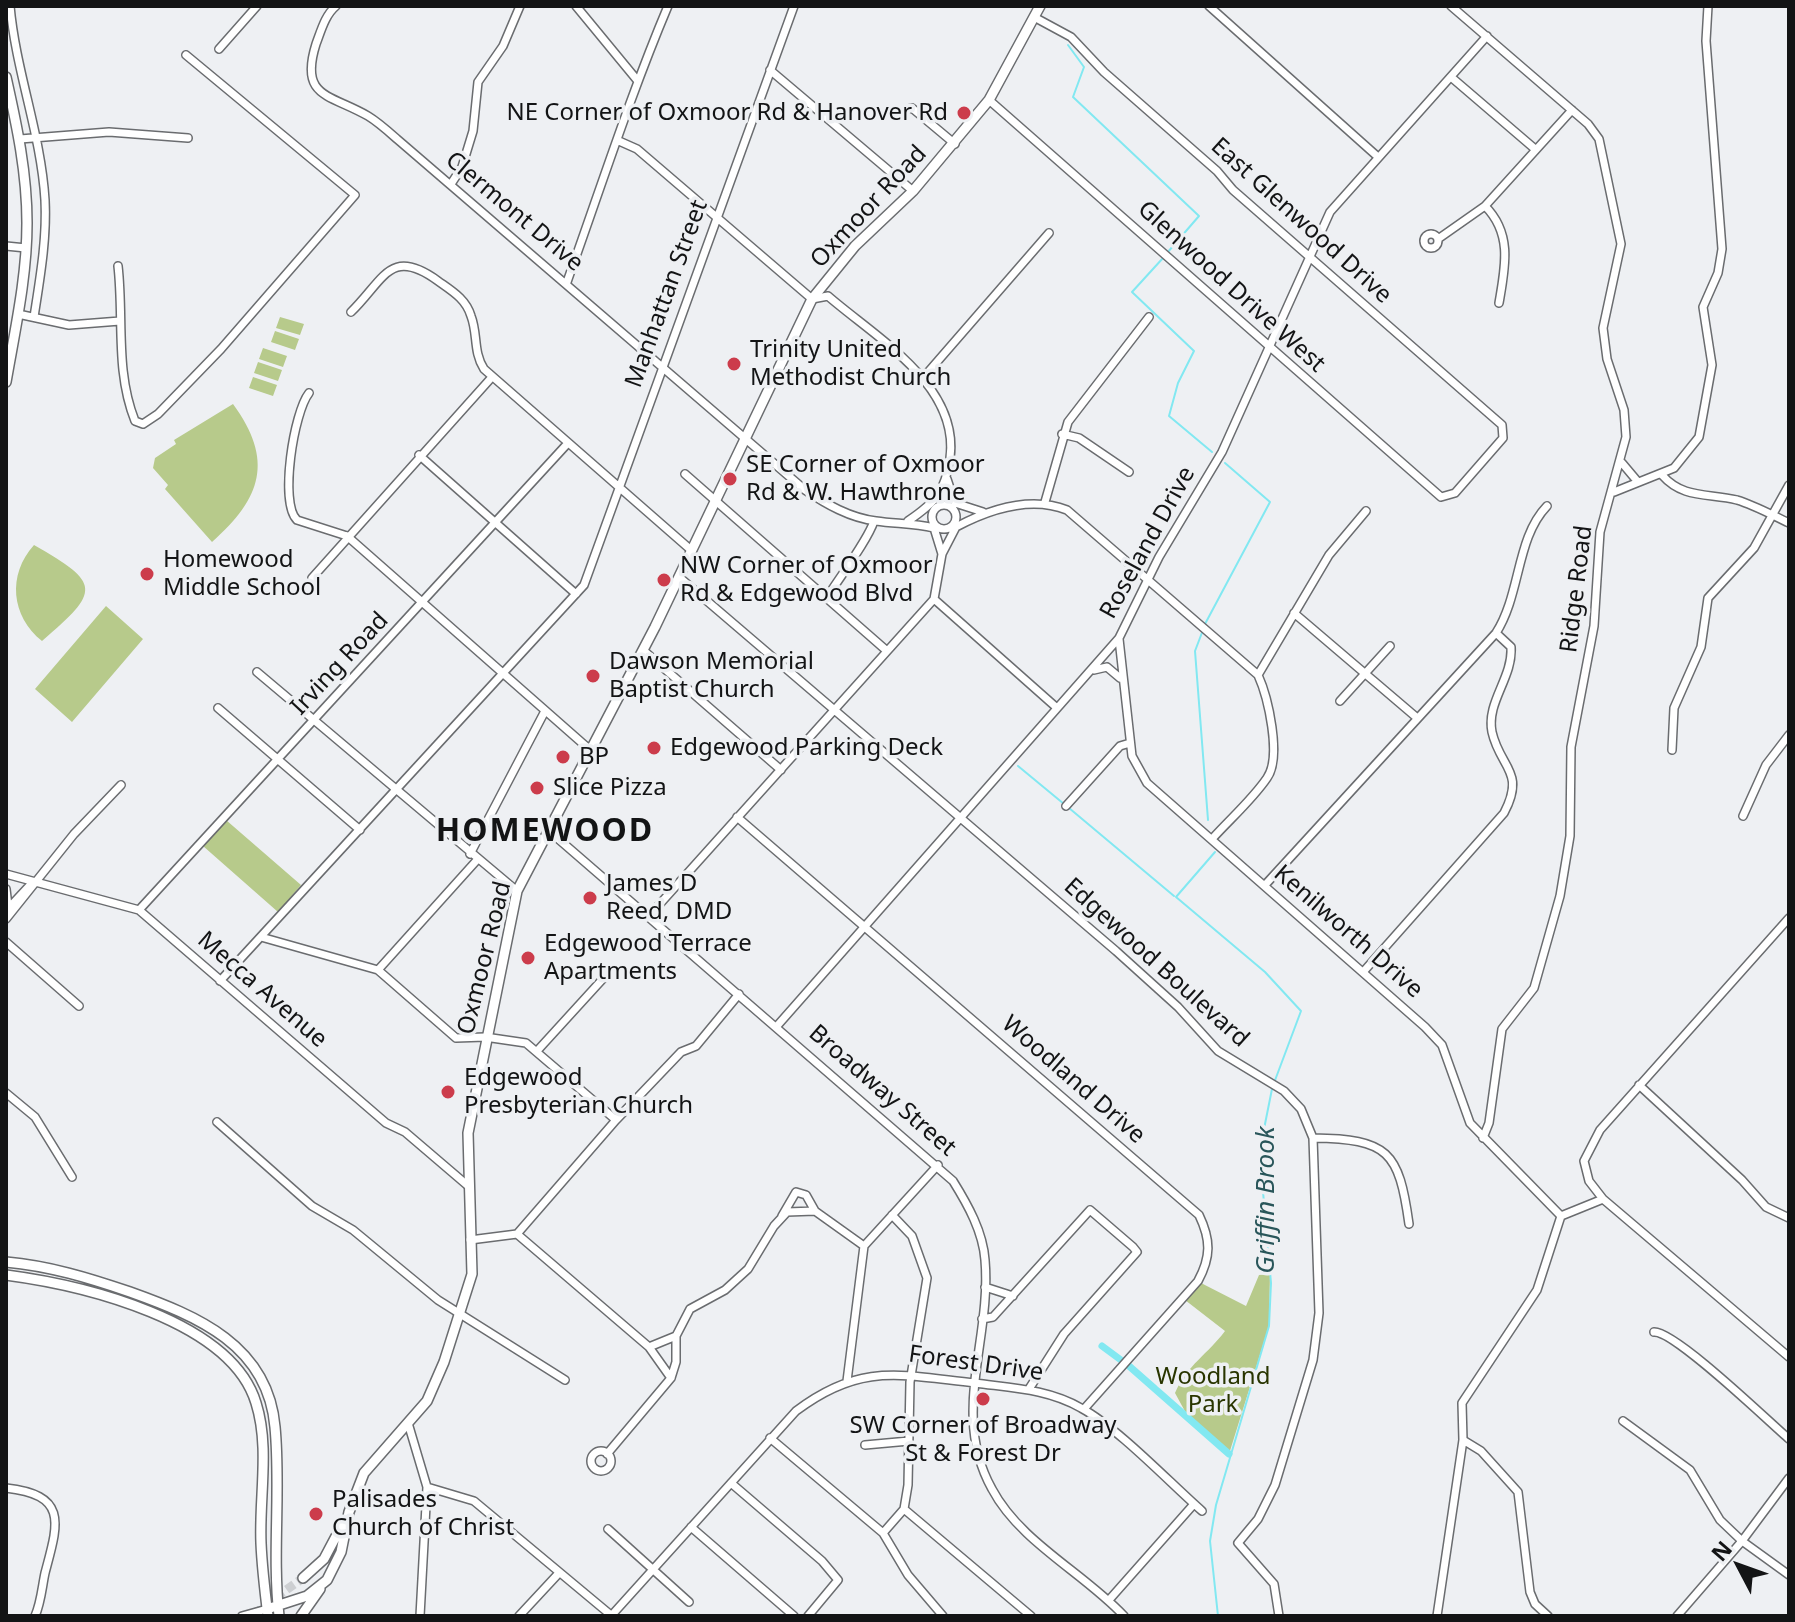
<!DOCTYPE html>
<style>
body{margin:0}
#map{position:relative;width:1795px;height:1622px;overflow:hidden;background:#eef0f3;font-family:"Noto Sans",sans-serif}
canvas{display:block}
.frame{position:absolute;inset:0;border:8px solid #131415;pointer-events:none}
.north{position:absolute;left:1699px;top:1526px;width:80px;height:80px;-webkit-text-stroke:6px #eef0f3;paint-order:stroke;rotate:311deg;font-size:22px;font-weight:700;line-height:32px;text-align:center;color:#131415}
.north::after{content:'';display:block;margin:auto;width:28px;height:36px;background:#131415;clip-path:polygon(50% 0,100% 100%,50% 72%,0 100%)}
</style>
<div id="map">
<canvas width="1795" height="1622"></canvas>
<div class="frame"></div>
<div class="north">N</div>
</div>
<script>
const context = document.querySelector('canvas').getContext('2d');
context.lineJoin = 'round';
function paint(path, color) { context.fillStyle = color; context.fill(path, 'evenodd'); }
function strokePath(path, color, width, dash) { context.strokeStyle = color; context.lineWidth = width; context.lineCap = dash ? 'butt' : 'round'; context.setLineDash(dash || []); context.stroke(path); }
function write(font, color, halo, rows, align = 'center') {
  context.font = font + ' "Noto Sans",sans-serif'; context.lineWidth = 7; context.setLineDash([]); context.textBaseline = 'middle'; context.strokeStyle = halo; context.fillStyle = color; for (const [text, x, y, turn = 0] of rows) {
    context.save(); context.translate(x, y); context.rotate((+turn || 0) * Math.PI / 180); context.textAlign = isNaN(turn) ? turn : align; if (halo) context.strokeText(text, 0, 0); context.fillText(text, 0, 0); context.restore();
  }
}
const green = new Path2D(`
 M280 317 304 324 300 335 276 328Z
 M275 331 299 339 295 350 271 342Z
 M263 348 287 356 283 367 259 359Z
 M258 362 282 370 278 381 254 373Z
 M253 377 277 385 273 396 249 388Z
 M233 404C274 460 262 498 212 542L165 489 168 485 153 468 155 458 176 444 174 440Z
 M34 545C101 583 101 591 42 641 11 616 7 575 34 545Z
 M106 606 143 639 72 722 35 689Z
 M226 820 301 885 278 912 203 846Z
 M1270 1274 1269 1326 1229 1454 1193 1426 1175 1393C1187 1365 1208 1354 1225 1331L1185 1300 1201 1283 1246 1306 1259 1275Z`);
const stream = new Path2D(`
 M1068 45 1084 67 1073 97 1199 216 1167 253
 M1163 258 1132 292 1194 351 1178 383 1169 416 1212 452
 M1205 624 1270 502 1225 463
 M1203 630 1195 651 1208 820
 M1018 766 1064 804
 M1069 808 1174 896
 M1215 852 1176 897 1265 972 1301 1011 1274 1083
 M1218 1616 1210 1541 1216 1505 1269 1326 1271 1283 1262 1180 1264 1129 1272 1089`);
const canal = new Path2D(`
 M1102 1346 1129 1366 1229 1454`);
const majorTunnel = new Path2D(`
 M257 1616 262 1607 303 1578`);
const minor = new Path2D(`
 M10 6C16 72 41 134 45 200 47 239 40 278 34 317
 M336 6C325 15 321 31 316 44 299 98 330 94 368 116 378 122 388 131 397 139L805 490C826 504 850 518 876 521 896 524 913 523 934 528
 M576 6 637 80
 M1209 6 1378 157
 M1451 6 1588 124 1599 139 1621 244 1603 328 1607 359 1624 410 1626 437 1600 532 1594 626 1571 747 1570 836 1560 896 1534 988 1502 1029 1489 1123 1483 1138
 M219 49 257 6
 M770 70 913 191
 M1451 77 1535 149
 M989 100 1441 497 1455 493 1503 438 1502 425 1233 190 1217 171 1104 72 1071 37 1034 17
 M908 109 912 108 955 144
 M20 139 109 132 188 138
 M619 141 637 149 812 299 828 296C875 337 960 385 950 458 945 492 936 502 908 521
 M451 184 462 167 473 131 478 82 503 46 520 6
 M1485 206C1513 234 1505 268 1499 303
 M1424 241a7 7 0 1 1 14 0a7 7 0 1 1-14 0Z
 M1438 239 1485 206 1572 110
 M6 246 26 248
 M118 266C124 318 115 371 135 421L143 424 158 414 221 349 355 195 186 55
 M567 282C600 190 630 96 668 6
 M351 312C384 280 390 246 438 281 452 291 466 299 471 316 478 334 473 352 484 369L691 550
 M18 314 69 325 120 321
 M923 378 1049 233
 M309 393C294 412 279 503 297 520L347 536
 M1062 434 1079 438 1129 472
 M419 455 576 594
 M1622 463 1638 482
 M685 474 887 651
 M1662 475C1683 499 1708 493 1737 500 1754 505 1772 515 1789 523
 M947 479 955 503
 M1614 492 1674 468 1699 437 1712 365 1703 307 1718 273 1722 249 1706 41 1708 6
 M1045 502 1068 422 1149 317
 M955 503 983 512
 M932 517a12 12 0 1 1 24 0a12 12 0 1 1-24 0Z
 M956 527C990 509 1031 496 1067 510L1258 675
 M934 528 942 554
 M347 536 589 749
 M679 577 1116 951 1178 1007 1218 1051 1284 1091 1301 1109 1313 1138 1319 1313 1313 1360 1275 1485 1258 1519 1238 1543 1274 1584 1279 1616
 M312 578 492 377
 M826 599C839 578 868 540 874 521
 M934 599 1057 708
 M934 599 942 554 956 527
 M1294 613 1416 717
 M1119 639 1132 756 1147 783 1425 1027 1442 1045 1470 1123 1561 1216
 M643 650 781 770
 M1094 670 1107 667 1120 678
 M257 672 517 891
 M1340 701 1390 646
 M218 708 360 830
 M1672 750 1674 708 1701 647 1708 598 1754 548 1789 485
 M1066 806 1120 746 1130 743
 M1743 816 1766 765 1789 735
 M737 817 1199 1215C1211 1240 1211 1257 1198 1281L1084 1409
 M548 830 953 1181C968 1205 983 1232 985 1260 992 1339 950 1414 992 1489 1020 1542 1084 1573 1124 1616
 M1212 839C1230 819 1252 800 1267 778 1282 757 1268 697 1258 675L1329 555 1366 511
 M470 854 545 711
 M6 874 139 910 386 1123 405 1132 467 1185
 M1265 885 1496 633C1521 594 1516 538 1547 506
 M6 889 8 906
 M139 910 568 443
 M6 911 33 882
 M649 916 934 599
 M1789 918 1600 1130 1584 1161 1589 1181 1603 1199 1789 1357
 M6 919 74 834 121 785
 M261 937 378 970 456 1038 485 1037 526 1043 616 1120
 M6 942 79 1006
 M378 970 477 860
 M1364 971 1504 813C1526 771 1500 768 1492 732 1486 702 1513 678 1511 647L1496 633
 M220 981 584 585 794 6
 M777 1026 1119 638 1159 557 1222 452 1330 212 1487 36
 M537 1051 610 971
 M1639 1085 1742 1180 1766 1207 1789 1218
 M6 1093 35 1117 72 1177
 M217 1122 312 1206 353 1230 438 1300 565 1380
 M1313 1138C1388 1139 1399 1151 1409 1224
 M782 1216 796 1192 806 1195 815 1211
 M517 1234 616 1120 681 1052 696 1046 739 994
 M470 1240 517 1234 649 1347 671 1378
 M985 1287 1013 1296
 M982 1319 993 1317 1090 1210 1133 1247 1137 1252 1064 1334 1029 1389
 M1654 1332C1675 1331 1767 1420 1789 1439
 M649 1347 676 1336 690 1309 725 1290 748 1269 774 1226 787 1212 815 1211 864 1246
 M847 1381 864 1246 938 1165
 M1623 1421 1690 1470 1720 1520 1742 1541 1789 1575
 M408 1423 427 1487 420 1616
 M770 1438 883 1533 908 1575 943 1616
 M1463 1440 1481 1451 1518 1492 1530 1592 1535 1604 1548 1616
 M865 1445 909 1441
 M591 1461a10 10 0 1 1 20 0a10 10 0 1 1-20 0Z
 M607 1454 671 1378 676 1362V1336
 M731 1483 822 1561 838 1580 808 1616
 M427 1487 474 1501 612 1616
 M6 1488C69 1495 58 1524 45 1573 42 1587 41 1603 35 1616
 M904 1509 1031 1616
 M691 1527 794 1616
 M608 1529 689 1602
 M883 1533 904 1509 908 1485 910 1382 927 1278 912 1236 892 1215
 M1109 1600 1194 1504
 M242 1616 267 1609
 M519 1616 559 1573
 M611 1616 796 1411C861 1362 900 1375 975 1383 1012 1388 1048 1389 1081 1408 1118 1428 1168 1481 1202 1511
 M1437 1616 1463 1440 1462 1403 1537 1290 1561 1216 1603 1199
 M1677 1616 1742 1541 1789 1478`);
const major = new Path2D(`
 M6 77C17 126 27 173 27 223 27 277 15 330 6 382
 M6 1262C50 1266 89 1278 130 1292 197 1316 268 1345 275 1427 281 1490 272 1553 279 1616
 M6 1275C82 1285 231 1320 256 1403 270 1447 259 1497 261 1543 262 1567 265 1592 268 1616
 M303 1578 324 1559 342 1525
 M267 1609 307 1596 327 1580 341 1552 349 1512 364 1473 427 1401 444 1362 472 1274 468 1133 517 891 655 627 812 299 855 246 913 191 989 100 1040 6
 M301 1616 320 1589`);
const markers = [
 [964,113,8,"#cc3c4b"],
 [734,364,8,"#cc3c4b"],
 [730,479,8,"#cc3c4b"],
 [147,574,8,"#cc3c4b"],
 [664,580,8,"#cc3c4b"],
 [593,676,8,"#cc3c4b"],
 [654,748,8,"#cc3c4b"],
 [563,757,8,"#cc3c4b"],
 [537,788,8,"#cc3c4b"],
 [590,898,8,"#cc3c4b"],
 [528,958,8,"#cc3c4b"],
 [448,1092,8,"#cc3c4b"],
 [983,1399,8,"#cc3c4b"],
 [316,1514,8,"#cc3c4b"]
];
const poiNames = [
 ["NE Corner of Oxmoor Rd & Hanover Rd",948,113,"right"],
 ["Trinity United",750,350],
 ["Methodist Church",750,378],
 ["SE Corner of Oxmoor",746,465],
 ["Rd & W. Hawthrone",746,493],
 ["Homewood",163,560],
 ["Middle School",163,588],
 ["NW Corner of Oxmoor",680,566],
 ["Rd & Edgewood Blvd",680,594],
 ["Dawson Memorial",609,662],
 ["Baptist Church",609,690],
 ["Edgewood Parking Deck",670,748],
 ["BP",579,757],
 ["Slice Pizza",553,788],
 ["James D",606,884],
 ["Reed, DMD",606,912],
 ["Edgewood Terrace",544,944],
 ["Apartments",544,972],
 ["Edgewood",464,1078],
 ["Presbyterian Church",464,1106],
 ["SW Corner of Broadway",983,1426,"center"],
 ["St & Forest Dr",983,1454,"center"],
 ["Palisades",332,1500],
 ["Church of Christ",332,1528]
];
const streetNames = [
 ["Oxmoor Road",869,207,-47],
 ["Clermont Drive",514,212,40],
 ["East Glenwood Drive",1301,221,42],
 ["Glenwood Drive West",1231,287,42],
 ["Manhattan Street",667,294,-70],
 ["Roseland Drive",1148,543,-61],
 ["Ridge Road",1577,589,-83],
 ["Irving Road",340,664,-47],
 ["Kenilworth Drive",1348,932,41],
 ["Oxmoor Road",485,958,-76],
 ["Edgewood Boulevard",1156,963,42],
 ["Mecca Avenue",262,990,41],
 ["Woodland Drive",1073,1080,41],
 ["Broadway Street",882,1091,41],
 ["Forest Drive",976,1364,8]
];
const parkNames = [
 ["Woodland",1213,1377],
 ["Park",1213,1405]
];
const waterNames = [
 ["Griffin Brook",1267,1200,-90]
];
const districtNames = [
 ["HOMEWOOD",545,832]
];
paint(green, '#b7ca8b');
strokePath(stream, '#82e8f1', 2);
strokePath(canal, '#82e8f1', 7);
strokePath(majorTunnel, '#cdcfd2', 9, [9, 4.5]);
strokePath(minor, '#6a6c6f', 10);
strokePath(major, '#6a6c6f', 12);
strokePath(minor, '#fff', 7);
strokePath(major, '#fff', 9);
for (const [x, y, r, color] of markers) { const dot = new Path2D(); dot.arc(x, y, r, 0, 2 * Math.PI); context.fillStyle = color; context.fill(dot); strokePath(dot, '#eef0f3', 3); }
write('24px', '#131415', '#eef0f3', poiNames, 'left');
write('24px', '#131415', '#eef0f3', streetNames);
write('24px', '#293500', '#eef0f3', parkNames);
write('italic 26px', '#29565a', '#eef0f3', waterNames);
context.letterSpacing = '2px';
write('bold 32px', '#131415', '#eef0f3', districtNames);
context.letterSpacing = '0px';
</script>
